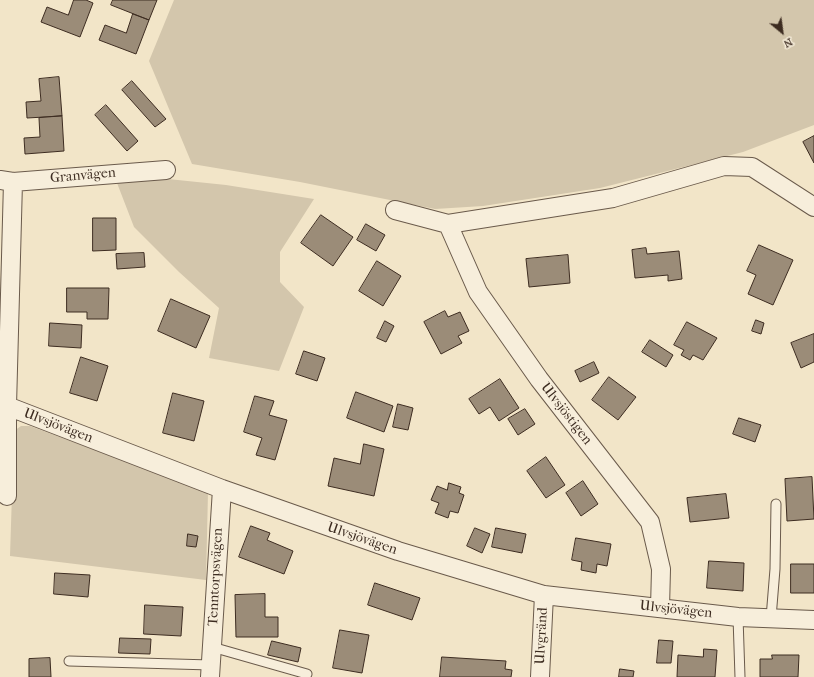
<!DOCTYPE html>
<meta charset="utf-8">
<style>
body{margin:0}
#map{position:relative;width:814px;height:677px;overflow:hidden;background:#f2e5c8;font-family:"IM FELL French Canon",serif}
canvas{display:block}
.north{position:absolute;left:762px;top:12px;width:40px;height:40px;-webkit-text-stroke:3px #f7eedb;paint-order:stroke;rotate:151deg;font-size:11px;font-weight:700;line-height:16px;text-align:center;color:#3d2c21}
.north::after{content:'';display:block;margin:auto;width:14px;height:18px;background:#3d2c21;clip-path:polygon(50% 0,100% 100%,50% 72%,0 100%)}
</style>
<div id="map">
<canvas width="814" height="677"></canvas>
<div class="north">N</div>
</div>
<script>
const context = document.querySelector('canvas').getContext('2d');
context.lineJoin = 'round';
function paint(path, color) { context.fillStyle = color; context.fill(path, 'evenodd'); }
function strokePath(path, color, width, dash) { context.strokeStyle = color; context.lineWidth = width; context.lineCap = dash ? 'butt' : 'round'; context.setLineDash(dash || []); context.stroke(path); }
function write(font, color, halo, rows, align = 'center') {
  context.font = font + ' "IM FELL French Canon",serif'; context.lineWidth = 3; context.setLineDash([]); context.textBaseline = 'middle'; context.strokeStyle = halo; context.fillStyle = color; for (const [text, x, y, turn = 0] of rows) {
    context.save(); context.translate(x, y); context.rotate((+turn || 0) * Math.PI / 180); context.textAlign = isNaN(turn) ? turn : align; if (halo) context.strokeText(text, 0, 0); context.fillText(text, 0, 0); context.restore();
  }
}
const green = new Path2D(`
 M174 0H814V125L743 152 600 188 483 206 435 209 300 182 192 164 149 61Z
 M168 179 226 185 314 199 280 252V282L304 307 279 371 209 358 219 308 179 272 134 227 117 183Z
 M21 426H30L208 492 206 580 10 556 14 431Z`);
const building = new Path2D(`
 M74 0H86L93 3 80 37 41 22 47 7 68 15Z
 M113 0H157L149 20 111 5Z
 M133 14 149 20 136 54 99 40 105 25 126 33Z
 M59 77 62 116 27 118 26 102 41 101 39 79Z
 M132 81 166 119 155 127 122 90Z
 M106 105 138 141 127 151 95 115Z
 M62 116 64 151 25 154 24 138 40 137 39 118Z
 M814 136V163L803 142Z
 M321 215 353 237 333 266 301 243Z
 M93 218H116V250L93 251Z
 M366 224 385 235 376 251 357 240Z
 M759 245 793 260 773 305 748 294 756 275 747 271Z
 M646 248 647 254 679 251 682 279 668 281V275L635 278 632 250Z
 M144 253 145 267 117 269 116 254Z
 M568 255 570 283 529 287 526 259Z
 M377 261 401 276 383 306 359 291Z
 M67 288H109L108 319H87V312H67Z
 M171 299 210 316 196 348 158 331Z
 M445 311 448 317 460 312 469 331 458 336 462 343 441 354 424 322Z
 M756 320 764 323 761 334 752 331Z
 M385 321 394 326 386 342 377 338Z
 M687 322 717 338 703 360 693 355 690 360 681 355 684 350 674 345Z
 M50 323 82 325 81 348 49 346Z
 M814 334V362L801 368 791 343Z
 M650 340 673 355 666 367 642 352Z
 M304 351 325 358 317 381 296 374Z
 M81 357 108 366 97 401 70 393Z
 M594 362 599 373 580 382 575 371Z
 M609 377 636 397 618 420 592 400Z
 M500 379 519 408 499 421 490 407 479 414 469 399Z
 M356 392 393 406 384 432 347 418Z
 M173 393 204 401 194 441 163 433Z
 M255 396 274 401 269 415 287 420 275 460 256 455 262 438 244 432Z
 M398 404 413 408 408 430 393 427Z
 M525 409 535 424 518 435 508 419Z
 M739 418 761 425 755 442 733 434Z
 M364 444 384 449 374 496 328 486 334 458 360 464Z
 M546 457 565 485 546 498 527 471Z
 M812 477 814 519 787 521 785 479Z
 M583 481 598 504 581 516 566 493Z
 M449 483 461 487 459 493 464 495 458 513 450 511 448 518 435 513 439 503 431 500 437 486 447 490Z
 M726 494 729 518 690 522 687 498Z
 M251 526 270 533 267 540 293 551 284 574 239 557Z
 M475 528 490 534 482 553 467 546Z
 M496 528 526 534 522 553 492 547Z
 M188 534 198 536 196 547 187 546Z
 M576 538 611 544 607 566 597 564 596 573 581 570 582 562 572 560Z
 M709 561 744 563 743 591 707 588Z
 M791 564H814V593H791Z
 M55 573 90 575 88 597 54 594Z
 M375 583 420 598 412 620 368 605Z
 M265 594V617H278V637H236L235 595Z
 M145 605 183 607 181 636 144 634Z
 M340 630 369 635 362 673 333 668Z
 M120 638 151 639 150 654 119 653Z
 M659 640 673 641 671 663H657Z
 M272 641 301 648 298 662 268 655Z
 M704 649 717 650 715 677H677L678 655 703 657Z
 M772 655H799L798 677H760V659H772Z
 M442 657 506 661 505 669 512 670 511 677H440Z
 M50 658 51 677H29V659Z
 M620 669 634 671 633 677H619Z`);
const lane = new Path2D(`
 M738 617 740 677
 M771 618 775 569 776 504
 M212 647 307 674
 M69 661 211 665`);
const street = new Path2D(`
 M0 180 13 182 166 170
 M395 210 448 224
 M0 406H7L222 489 398 551 544 595 738 617 814 620
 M7 496V406L13 182
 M660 608 661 569 650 522 539 379 478 292 448 224 613 198 724 166 752 167 814 207
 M210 677 222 489
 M540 677 544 595`);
const streetNames = [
 ["Granvägen",83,176,-5],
 ["Ulvsjöstigen",566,414,52],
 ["Ulvsjövägen",58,426,21],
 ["Ulvsjövägen",362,539,19],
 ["Tenntorpsvägen",216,577,-87],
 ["Ulvsjövägen",676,610,6],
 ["Ulvgränd",542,636,-87]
];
paint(green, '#d3c6ac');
paint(building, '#9b8c78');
strokePath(building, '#3d2c21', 1);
strokePath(lane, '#6a5a4b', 11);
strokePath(street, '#6a5a4b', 20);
strokePath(lane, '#f7eedb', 9);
strokePath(street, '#f7eedb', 18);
write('14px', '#3d2c21', '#f7eedb', streetNames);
</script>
